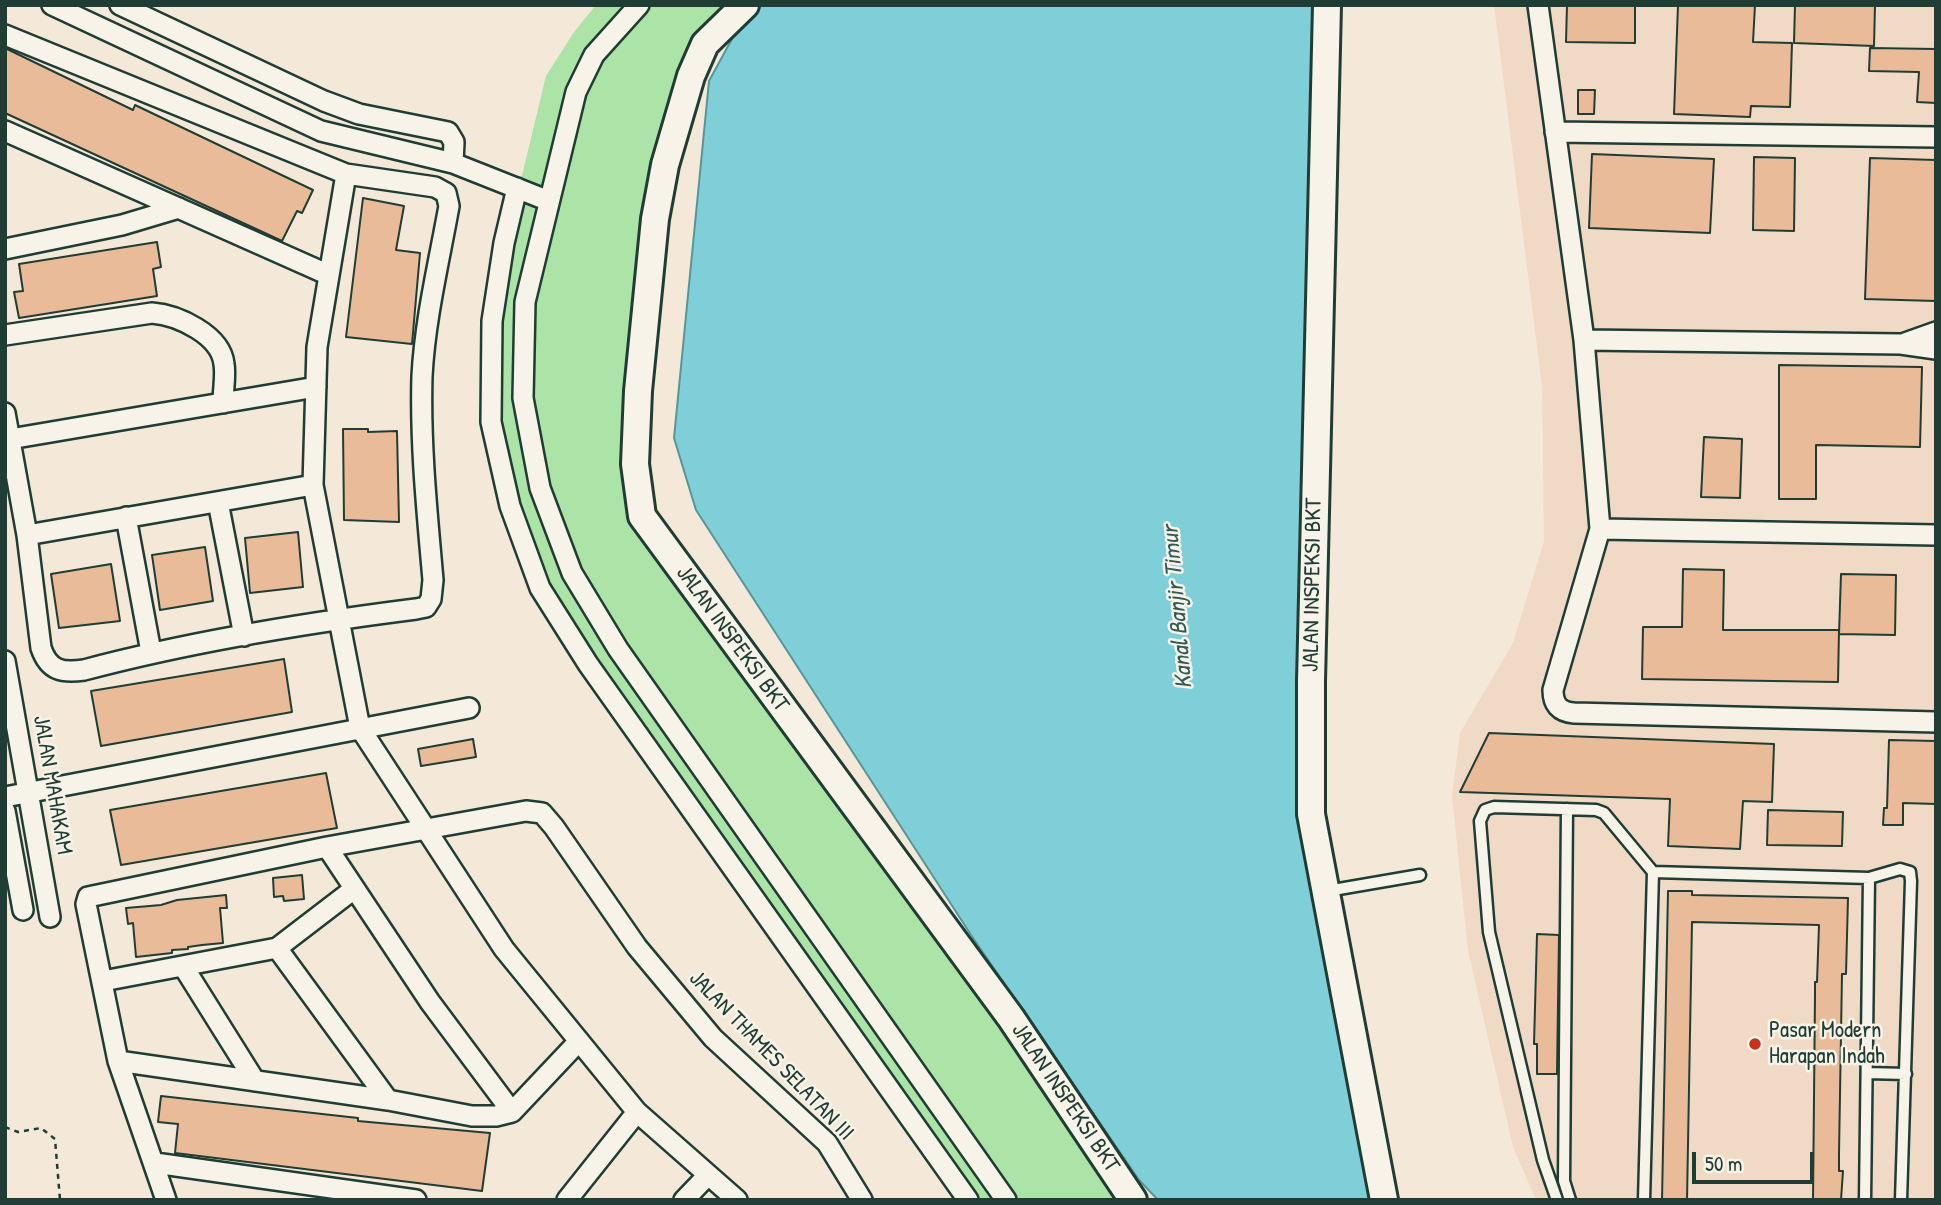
<!DOCTYPE html>
<style>
body{margin:0}
#map{position:relative;width:1941px;height:1205px;overflow:hidden;background:#f4e8d8;font-family:"Patrick Hand",sans-serif}
canvas{display:block}
.frame{position:absolute;inset:0;border:7px solid #1f3d34;pointer-events:none}
.scale{position:absolute;left:1692px;top:1152px;width:122px;height:32px;box-sizing:border-box;border:4px solid #1f3d34;border-top:0;padding-left:9px;font-size:21px;line-height:24px;white-space:nowrap;color:#1f3d34;-webkit-text-stroke:5px #f7f3e8;paint-order:stroke}
</style>
<div id="map">
<canvas width="1941" height="1205"></canvas>
<div class="frame"></div>
<div class="scale">50 m</div>
</div>
<script>
const context = document.querySelector('canvas').getContext('2d');
context.lineJoin = 'round';
function paint(path, color) { context.fillStyle = color; context.fill(path, 'evenodd'); }
function strokePath(path, color, width, dash) { context.strokeStyle = color; context.lineWidth = width; context.lineCap = dash ? 'butt' : 'round'; context.setLineDash(dash || []); context.stroke(path); }
function write(font, color, halo, rows, align = 'center') {
  context.font = font + ' "Patrick Hand",sans-serif'; context.lineWidth = 5; context.setLineDash([]); context.textBaseline = 'middle'; context.strokeStyle = halo; context.fillStyle = color; for (const [text, x, y, turn = 0] of rows) {
    context.save(); context.translate(x, y); context.rotate((+turn || 0) * Math.PI / 180); context.textAlign = isNaN(turn) ? turn : align; if (halo) context.strokeText(text, 0, 0); context.fillText(text, 0, 0); context.restore();
  }
}
const built = new Path2D(`
 M1494 5H1936V1200H1536L1513 1147 1468 951 1452 796 1460 733 1513 643 1544 541 1542 386Z`);
const green = new Path2D(`
 M596 5H745L705 44 654 238 642 516 1132 1200H967L540 588 491 422 492 321 519 188 546 76 574 32Z`);
const water = new Path2D(`
 M756 5H1318L1305 799 1380 1200H1158L1139 1180 971 935 696 510 674 438 709 81 739 26Z`);
const building = new Path2D(`
 M1567 5H1635V43L1566 42Z
 M1678 5H1755L1753 42 1792 43 1790 107 1751 106 1750 117 1674 114Z
 M1795 5H1875L1874 46 1794 43Z
 M5 48 133 110 135 105 313 190 302 213 297 211 282 241 5 113Z
 M1870 48 1936 49V103L1917 102 1919 72 1869 71Z
 M1578 90H1595L1594 114H1578Z
 M1592 154 1714 159 1710 233 1589 228Z
 M1754 157 1795 158 1794 231 1753 230Z
 M1870 158 1936 160V301L1865 299Z
 M363 198 404 206 396 250 420 253 412 344 346 337Z
 M157 242 161 267 153 269 157 296 19 318 14 292 23 291 19 264Z
 M1779 365 1922 367 1920 447 1816 445V499H1779Z
 M343 429H368V432L397 431 399 522 344 520Z
 M1704 437 1742 439 1740 498 1701 497Z
 M298 532 303 587 250 593 245 538Z
 M205 547 213 601 160 610 152 555Z
 M111 564 120 621 59 628 51 574Z
 M1683 569 1724 570 1723 630H1839L1838 682 1642 679 1643 627H1682Z
 M1841 574 1896 575 1895 635 1839 634Z
 M284 659 292 712 101 746 91 691Z
 M1489 733 1774 744 1772 802 1743 801 1740 849 1668 846 1670 799 1460 792Z
 M473 739 476 757 421 766 418 749Z
 M1889 740 1936 741V804L1903 803V825H1883L1884 808H1887Z
 M326 773 337 828 121 865 110 810Z
 M1768 810 1843 812 1842 846 1767 845Z
 M302 875 304 899 284 901 283 896 274 897 273 878Z
 M1668 891H1692V895L1848 898 1846 974H1842L1839 1154V1171H1843L1841 1200H1813L1815 995V982H1817L1819 925 1692 922 1687 1200H1662Z
 M226 895 227 908H220L223 943 202 945 188 947V949L172 950V953L136 957 133 923 128 924 126 908 161 905 177 900Z
 M1537 934 1559 935 1557 1074H1537V1044H1534Z
 M161 1096 358 1118V1121L490 1133 482 1191 175 1153 178 1124 158 1122Z`);
const path = new Path2D(`
 M5 1127 18 1132 41 1128 55 1139 60 1200`);
const lane = new Path2D(`
 M1567 809 1564 1181 1570 1200
 M1869 878 1900 869 1910 872 1911 881 1901 1200
 M1327 891 1420 875
 M1867 1073 1906 1074
 M1557 1200 1543 1160 1489 932 1480 821 1485 810 1494 807 1596 810 1604 813 1653 872
 M1644 1200 1653 872 1869 878 1865 1200`);
const street = new Path2D(`
 M52 5 321 131 453 163 454 142 448 132 359 114 324 101 120 5
 M639 5 594 55 576 92 525 302 523 398 540 488 572 573 618 649 1006 1200
 M1538 5 1584 340 1600 529 1553 690C1553 704 1559 712 1574 713L1936 722
 M5 35 346 174 435 187 446 193 449 206C439 262 425 319 422 376 420 444 427 512 433 580L431 599 426 607 416 609C305 623 193 641 84 670 62 673 49 671 41 648L27 535 5 413
 M5 131 329 275
 M1555 132 1936 137
 M453 163 549 201
 M346 174 317 347 313 485 360 728 504 949 637 1112 737 1200
 M517 188 504 243 492 321 491 422 510 506 540 588 588 664 968 1200
 M5 249 122 225 179 208
 M5 335 152 313C178 315 221 335 224 364 226 376 223 390 223 403
 M1584 340 1901 344 1936 349
 M1905 343 1936 332
 M10 439 316 387
 M218 502 244 636
 M126 517 151 652
 M1600 529 1936 535
 M27 535 313 485
 M5 661 50 917
 M5 797 469 708
 M5 811 23 910
 M327 847 430 1002 512 1112
 M277 948 388 1100
 M183 966 255 1081
 M103 981 277 948 354 889
 M118 1061 388 1100 472 1116H496L512 1112 579 1041
 M155 1163 416 1200
 M166 1200 118 1061 86 904 88 897 327 847 526 811 542 813 554 827 637 947 713 1038 827 1143 862 1200
 M567 1200 637 1112
 M684 1200 708 1175`);
const secondary = new Path2D(`
 M745 5 705 44 691 76 665 165 655 219 638 391 635 464 642 516 1011 1018 1133 1200
 M1327 5 1311 681V814L1384 1200`);
const markers = [
 [1755,1044,7,"#c8321e"]
];
const streetNames = [
 ["JALAN INSPEKSI BKT",1313,585,-89],
 ["JALAN INSPEKSI BKT",732,639,54],
 ["JALAN MAHAKAM",52,785,80],
 ["JALAN THAMES SELATAN III",771,1056,46],
 ["JALAN INSPEKSI BKT",1065,1098,56]
];
const poiNames = [
 ["Pasar Modern",1769,1031],
 ["Harapan Indah",1769,1057]
];
const waterNames = [
 ["Kanal Banjir Timur",1178,607,-95]
];
paint(built, '#f1dac5');
paint(green, '#ace3a7');
paint(water, '#7ecfd8');
strokePath(water, '#589596', 2);
paint(building, '#e9bb99');
strokePath(building, '#1f3d34', 2);
strokePath(lane, '#1f3d34', 15);
strokePath(street, '#1f3d34', 24);
strokePath(secondary, '#1f3d34', 32);
strokePath(path, '#1f3d34', 2.5, [5, 5]);
strokePath(lane, '#f7f3e8', 10);
strokePath(street, '#f7f3e8', 19);
strokePath(secondary, '#f7f3e8', 26);
for (const [x, y, r, color] of markers) { const dot = new Path2D(); dot.arc(x, y, r, 0, 2 * Math.PI); context.fillStyle = color; context.fill(dot); strokePath(dot, '#f7f3e8', 2.5); }
write('23px', '#1f3d34', '#f7f3e8', streetNames);
write('23px', '#1f3d34', '#f7f3e8', poiNames, 'left');
write('italic 24px', '#325a55', '#f7f3e8', waterNames);
</script>
